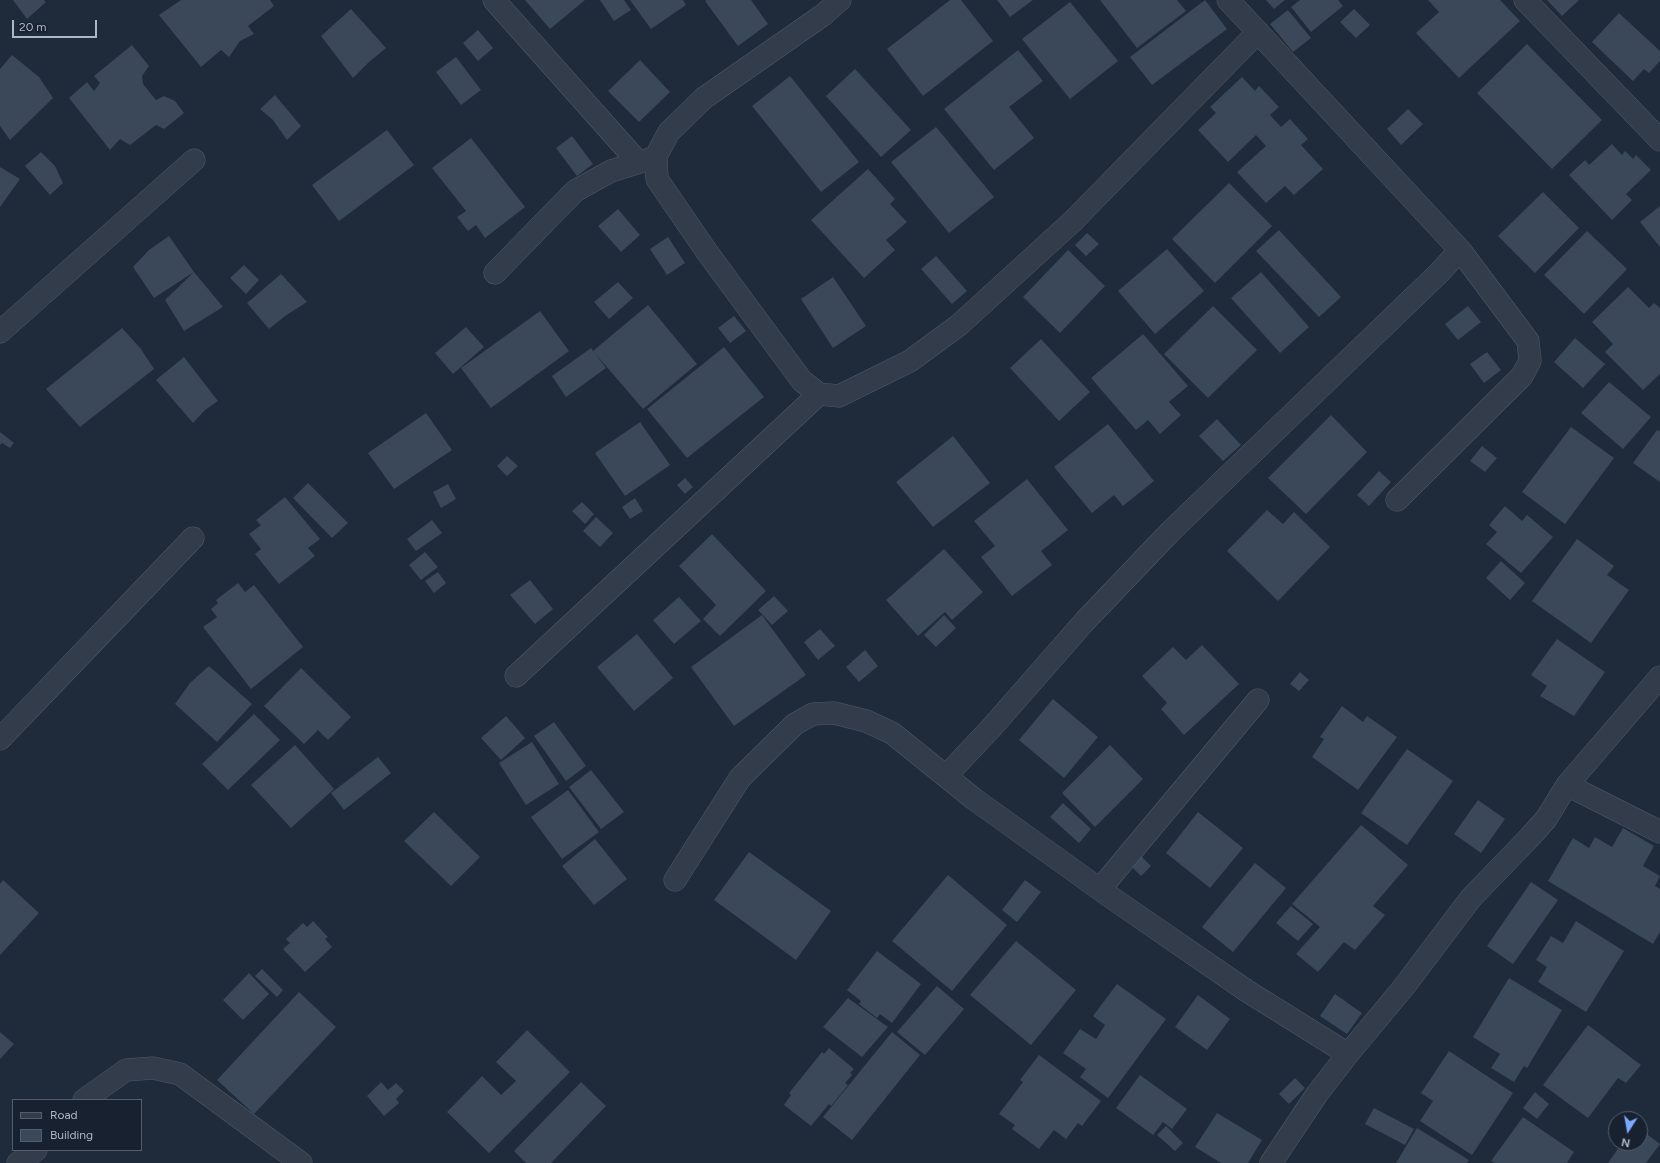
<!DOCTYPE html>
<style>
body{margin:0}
#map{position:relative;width:1660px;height:1163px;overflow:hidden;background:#1f2a3a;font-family:Figtree,sans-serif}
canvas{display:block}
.legend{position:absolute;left:12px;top:1099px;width:130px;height:52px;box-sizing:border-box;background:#18212f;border:1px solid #545d6c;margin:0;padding:5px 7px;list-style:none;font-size:12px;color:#adb6c7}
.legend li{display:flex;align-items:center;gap:8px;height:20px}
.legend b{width:20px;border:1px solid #545d6c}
.north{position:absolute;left:1608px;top:1111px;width:40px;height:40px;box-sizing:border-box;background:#18212f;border:1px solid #545d6c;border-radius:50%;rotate:191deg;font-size:11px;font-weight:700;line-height:16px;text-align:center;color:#adb6c7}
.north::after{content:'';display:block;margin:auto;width:14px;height:18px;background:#7aaaff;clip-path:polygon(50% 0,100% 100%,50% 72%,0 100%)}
.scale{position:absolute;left:12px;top:20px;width:85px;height:18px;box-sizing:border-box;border:2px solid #adb6c7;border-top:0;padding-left:5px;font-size:12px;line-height:14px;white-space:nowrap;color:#adb6c7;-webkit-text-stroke:3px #18212f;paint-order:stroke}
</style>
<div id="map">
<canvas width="1660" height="1163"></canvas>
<ul class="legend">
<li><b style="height:5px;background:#333c4a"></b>Road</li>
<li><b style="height:11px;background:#3b485a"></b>Building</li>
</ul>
<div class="north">N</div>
<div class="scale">20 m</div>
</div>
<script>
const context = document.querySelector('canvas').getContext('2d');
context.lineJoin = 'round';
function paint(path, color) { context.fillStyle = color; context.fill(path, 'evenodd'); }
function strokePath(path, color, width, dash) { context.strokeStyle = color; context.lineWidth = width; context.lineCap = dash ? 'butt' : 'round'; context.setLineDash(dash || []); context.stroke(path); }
const building = new Path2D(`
 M13 0H44L46 2 27 19Z
 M181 0H270L274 6 248 26 254 34 240 41 229 57 221 50 201 67 159 15Z
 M525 0H585L550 29Z
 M600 0H624L631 10 614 21Z
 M630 0H683L686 5 651 29Z
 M707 0H751L768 24 738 46 705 1Z
 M950 0H961L993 41 923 96 887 49Z
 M997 0H1033L1010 17Z
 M1100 0H1177L1186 11 1137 48Z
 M1205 0 1227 29 1152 85 1130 57Z
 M1266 0H1285L1274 9Z
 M1300 0H1338L1343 6 1311 32 1291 7Z
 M1428 0H1500L1520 21 1459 78 1416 33 1439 12Z
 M1547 0H1579L1562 16Z
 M1070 2 1118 61 1070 99 1022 39Z
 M351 9 386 48 369 62 353 78 321 36Z
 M1354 9 1370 25 1356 38 1340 22Z
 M1288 10 1311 38 1293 52 1270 24Z
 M1619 13 1660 51V61L1649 73 1644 69 1633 81 1592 42Z
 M478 30 493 48 478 61 463 43Z
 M1527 44 1602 120 1552 169 1477 93Z
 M132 45 149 66 142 76 143 84 156 100 164 96 175 101 184 113 164 129 156 125 130 145 120 139 110 150 69 98 87 82 94 91 100 83 94 76Z
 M1018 50 1043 81 1009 107 1034 138 994 170 944 109Z
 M12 55 39 77 53 98 10 140 0 126V69Z
 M456 57 481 90 461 105 436 72Z
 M640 60 670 92 639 122 608 91Z
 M855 69 911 130 881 157 826 96Z
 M790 76 859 162 821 192 752 106Z
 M1242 77 1255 91 1259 86 1279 107 1270 115 1281 127 1290 119 1308 139 1301 145 1323 169 1294 195 1285 186 1266 203 1237 172 1266 146 1256 135 1228 162 1198 130 1216 113 1210 107Z
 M275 95 301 126 287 140 273 120 260 109Z
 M1408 109 1423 124 1401 145 1387 129Z
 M936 127 994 197 949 233 891 162Z
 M387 130 414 165 339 221 312 185Z
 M572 136 593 164 577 176 556 148Z
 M471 138 525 207 485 238 476 225 468 231 457 217 466 211 432 168Z
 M1612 144 1622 155 1625 151 1633 159 1636 155 1651 170 1626 194 1632 200 1612 220 1569 175 1585 160 1589 165Z
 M41 152 55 166 63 183 50 195 25 166Z
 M0 167 20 179 0 207Z
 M868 169 895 199 890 204 907 222 886 240 895 250 864 278 811 220Z
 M1229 183 1272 226 1215 283 1172 239Z
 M1543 192 1579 228 1535 273 1498 236Z
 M1660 206V247L1640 222Z
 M618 209 640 235 621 252 598 226Z
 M1279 230 1341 297 1319 317 1256 251Z
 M1587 231 1627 269 1584 314 1544 275Z
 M1087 233 1099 244 1086 256 1075 245Z
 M169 236 194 272 154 298 133 267 149 250Z
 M668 237 685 263 667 275 650 249Z
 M1167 249 1204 291 1155 334 1118 291Z
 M1068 250 1105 286 1060 333 1023 297Z
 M936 256 967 291 952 304 921 269Z
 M244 265 259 280 246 294 230 278Z
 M194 272 223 307 184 331 165 300Z
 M1261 272 1309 327 1280 353 1231 298Z
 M281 274 307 302 285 316 269 329 247 303Z
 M833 277 866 326 833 348 801 299Z
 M618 282 633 298 609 319 594 302Z
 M1628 287 1649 308 1654 303 1660 308V374L1643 390 1605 352 1613 344 1592 322Z
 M648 305 697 364 643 409 593 351Z
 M1213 306 1257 350 1208 398 1164 354Z
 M1468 306 1481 322 1458 340 1445 324Z
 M540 311 569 351 491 408 461 368Z
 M734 316 746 331 730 343 718 328Z
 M466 327 484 347 453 374 435 353Z
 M122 328 141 349 154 369 80 427 46 389Z
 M1143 334 1188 386 1169 402 1181 415 1160 434 1148 420 1136 430 1091 378Z
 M1575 338 1605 364 1583 388 1554 362Z
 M1041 339 1090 392 1059 421 1010 368Z
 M724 347 764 397 687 458 647 409Z
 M591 348 606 368 566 397 552 376Z
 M1487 352 1501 370 1484 383 1470 364Z
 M184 357 218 401 205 410 193 423 156 380Z
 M1609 382 1651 417 1623 449 1581 413Z
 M426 413 452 450 394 489 368 453Z
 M1331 415 1367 452 1306 514 1268 478Z
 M1217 419 1241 445 1223 461 1199 436Z
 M640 422 670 465 625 496 595 453Z
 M1108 424 1154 481 1123 506 1114 495 1092 513 1054 467Z
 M1571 427 1614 458 1565 524 1522 492Z
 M1657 430 1660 431V482L1633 463Z
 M0 432 14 443 10 448 2 443 0 445Z
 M953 436 990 483 933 527 896 482Z
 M1482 446 1497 458 1485 472 1470 461Z
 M507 456 518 466 507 476 497 466Z
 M1379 471 1391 482 1369 506 1357 495Z
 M685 478 693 487 685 494 677 485Z
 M1027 479 1068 530 1041 551 1052 565 1012 596 981 557 995 546 974 521Z
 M308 483 348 523 332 538 293 498Z
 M448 484 456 499 441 508 433 492Z
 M285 497 320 539 308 548 315 556 279 584 255 554 261 549 249 534 261 525 256 520Z
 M635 498 643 511 630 519 622 507Z
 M582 502 594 514 585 524 572 511Z
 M1505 506 1522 521 1527 515 1553 537 1521 573 1486 544 1497 532 1489 525Z
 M1267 510 1283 524 1294 512 1330 547 1278 601 1227 551Z
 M596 517 613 533 600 547 583 531Z
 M432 520 442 533 416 551 407 539Z
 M712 534 766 591 720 636 703 619 716 605 679 566Z
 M1577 539 1614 566 1607 575 1629 590 1591 643 1532 601Z
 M944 549 983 592 952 620 945 612 918 636 886 600Z
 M425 552 438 567 421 580 409 565Z
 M1501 561 1525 583 1510 600 1486 578Z
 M438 572 446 583 434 593 425 581Z
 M530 580 553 609 535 624 510 595Z
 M238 583 245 592 254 585 303 647 251 689 203 627 217 617 211 609 218 603 216 600Z
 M774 596 788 611 772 625 758 610Z
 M679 597 701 621 674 644 653 620Z
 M762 615 806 675 734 726 691 667Z
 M944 615 956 628 936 647 924 635Z
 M820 629 835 646 818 660 804 642Z
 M637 634 673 678 634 711 597 667Z
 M1557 639 1605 672 1574 716 1540 696 1547 686 1531 675Z
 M1202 645 1239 684 1184 735 1161 709 1167 703 1142 676 1173 647 1186 660Z
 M865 650 878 666 859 682 846 667Z
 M209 666 252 704 217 742 175 704 190 683Z
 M301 668 351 717 328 740 318 730 304 744 264 706Z
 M1300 672 1309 680 1299 691 1290 684Z
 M1053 699 1098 737 1064 778 1019 740Z
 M1342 706 1363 722 1367 716 1397 737 1358 790 1312 757 1324 739 1320 737Z
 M254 714 280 740 228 790 202 764Z
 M506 716 525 738 501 760 481 738Z
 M554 722 586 766 566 781 534 736Z
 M532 742 559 784 526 805 499 763Z
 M295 745 334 789 291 828 251 785Z
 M1110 745 1143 779 1095 827 1062 793Z
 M1407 749 1453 781 1407 845 1361 813Z
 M378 757 391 773 344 810 331 793Z
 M591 770 624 812 601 829 569 787Z
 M568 790 599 832 562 859 531 817Z
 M1478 800 1505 819 1481 853 1454 834Z
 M1063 803 1091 829 1079 843 1050 817Z
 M434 812 480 857 451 886 404 841Z
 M1198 812 1243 848 1210 888 1166 853Z
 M1361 825 1408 865 1373 906 1385 915 1355 950 1344 942 1318 972 1296 954 1320 927 1292 904Z
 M1623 828 1654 846 1643 866 1660 876 1655 886 1660 889V932L1653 944 1548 881 1573 838 1589 848 1595 837 1612 847Z
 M595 839 627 879 594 905 562 866Z
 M749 852 831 911 796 960 714 900Z
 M1141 856 1151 866 1141 876 1131 866Z
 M1255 863 1286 888 1233 952 1202 927Z
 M948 875 1007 925 952 991 892 941Z
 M3 880 39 913 0 955V884Z
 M1025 880 1041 892 1017 922 1002 910Z
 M1531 882 1558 900 1513 964 1487 946Z
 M1291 906 1313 924 1298 941 1276 923Z
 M313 921 328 937 325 939 332 947 305 972 283 949 290 943 286 939 303 923 307 927Z
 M1576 921 1624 951 1586 1012 1538 982 1547 967 1536 960 1551 936 1563 943Z
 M1016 941 1076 990 1031 1045 970 995Z
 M877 951 921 984 892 1023 880 1014 877 1018 859 1004 861 1001 847 990Z
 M262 969 283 990 277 997 255 976Z
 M249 973 269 994 243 1020 223 1000Z
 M1509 978 1562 1010 1527 1068 1524 1066 1514 1082 1491 1068 1500 1054 1473 1037Z
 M1117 984 1166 1019 1108 1098 1080 1077 1086 1069 1063 1053 1080 1029 1096 1039 1105 1025 1093 1016Z
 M937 986 964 1009 925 1055 897 1032Z
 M299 992 336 1027 254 1114 217 1080Z
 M1335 994 1362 1013 1347 1034 1320 1016Z
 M1198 995 1230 1019 1207 1050 1175 1027Z
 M848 998 888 1027 862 1057 823 1027Z
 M1588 1025 1641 1065 1626 1083 1618 1078 1588 1118 1543 1085Z
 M527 1030 570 1072 489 1153 447 1112 482 1076 501 1095 516 1081 496 1062Z
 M0 1032 14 1044 0 1059Z
 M892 1032 920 1055 852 1140 823 1117Z
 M829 1048 854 1069 850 1073 852 1075 845 1083 848 1085 831 1106 829 1104 811 1126 784 1105 791 1095 789 1093 822 1052 824 1054Z
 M1449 1051 1513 1093 1472 1155 1420 1121 1433 1101 1421 1093Z
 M1039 1055 1101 1101 1082 1126 1078 1123 1066 1139 1054 1130 1039 1149 1012 1129 1015 1125 999 1114 1023 1082 1020 1080Z
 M1140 1075 1187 1109 1172 1129 1163 1122 1153 1135 1116 1108Z
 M1295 1078 1305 1088 1289 1104 1279 1094Z
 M381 1082 388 1090 396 1083 404 1091 396 1099 399 1103 384 1116 367 1096Z
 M581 1082 606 1106 551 1163H526L514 1151Z
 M1535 1092 1549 1104 1537 1119 1523 1108Z
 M1374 1108 1414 1129 1405 1145 1365 1124Z
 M1217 1113 1262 1140 1248 1163H1221L1195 1147Z
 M1523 1117 1574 1152 1567 1163H1495L1491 1161Z
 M1166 1126 1183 1143 1175 1151 1157 1135Z
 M1417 1128 1469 1160 1467 1163H1396Z
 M1640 1129 1660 1144 1646 1163H1608L1622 1143H1640Z`);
const minor = new Path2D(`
 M494 0 638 162
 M840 0 823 15 704 98 669 132 656 156 657 179 707 252 802 381 819 394 839 396 910 361 959 325 1073 221 1258 32
 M1228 0 1460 250 1528 341 1530 361 1522 376 1397 500
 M1525 0 1660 140
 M495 273 575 191 611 171 650 159
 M0 332 194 160
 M516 676 819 394
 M0 739 193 538
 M946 776 992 727 1085 621 1170 532 1440 272 1460 250
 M1567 785 1660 832
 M675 880 740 778 795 724 813 714 834 713 866 721 892 733 974 799 1112 898 1247 991 1348 1054
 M1100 889 1258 700
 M84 1100 126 1070 153 1068 180 1074 301 1163
 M18 1163 36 1150
 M1271 1163 1317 1094 1348 1054 1403 988 1471 898 1529 838 1546 819 1567 785 1660 677`);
paint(building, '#3b485a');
strokePath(minor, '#505968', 23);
strokePath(minor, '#333c4a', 22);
</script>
